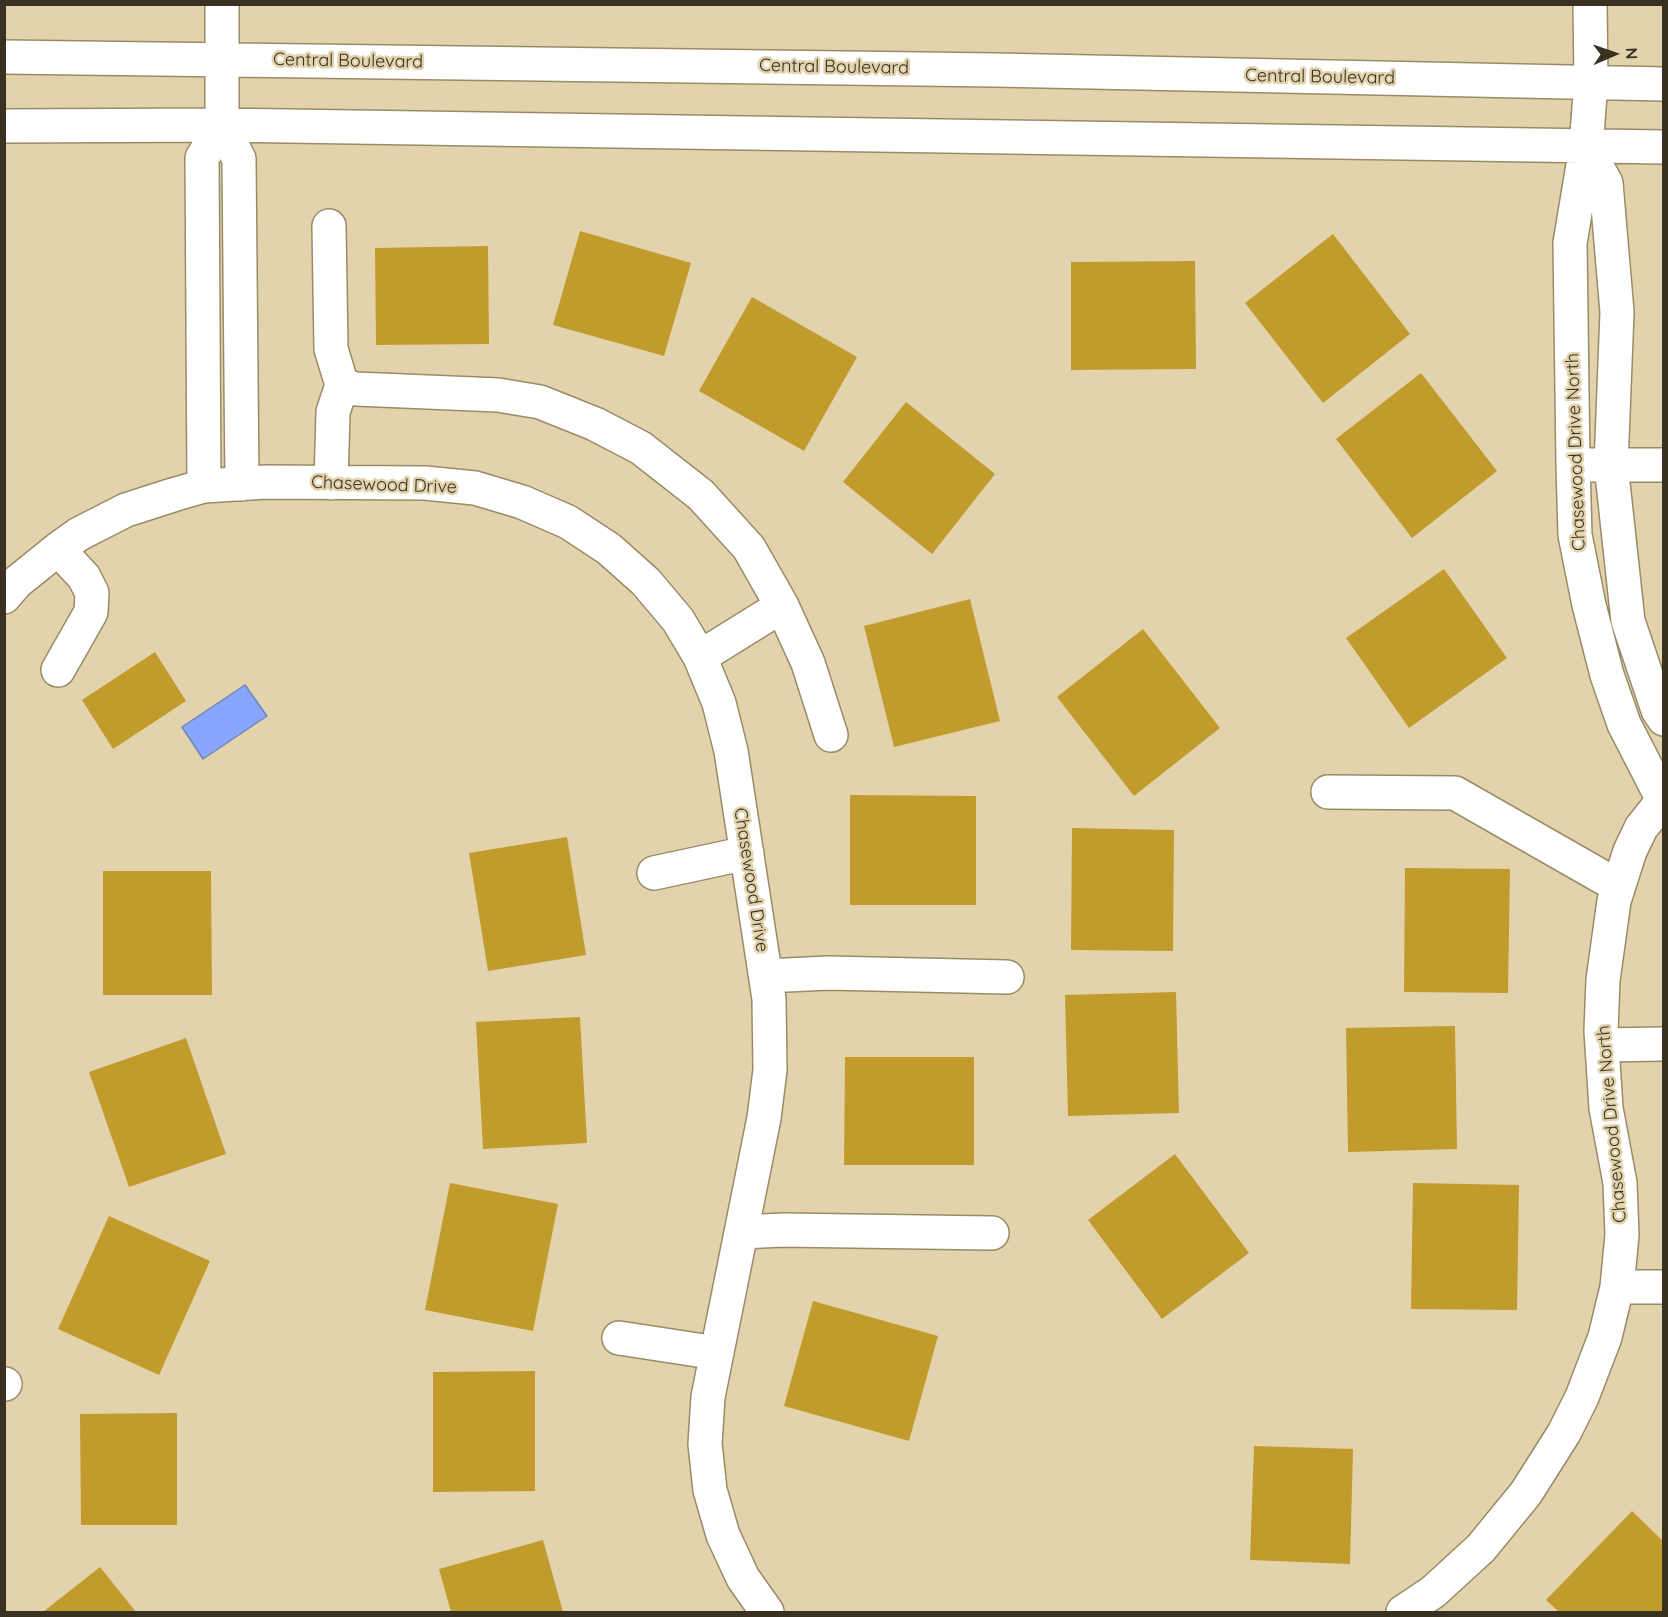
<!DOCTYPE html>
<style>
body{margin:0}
#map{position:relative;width:1668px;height:1617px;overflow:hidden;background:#e3d3ad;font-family:Quicksand,sans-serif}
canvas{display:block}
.frame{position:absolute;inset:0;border:6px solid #393223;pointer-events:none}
.north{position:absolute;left:1584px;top:24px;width:60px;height:60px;-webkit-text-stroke:4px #e3d3ad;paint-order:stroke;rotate:88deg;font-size:16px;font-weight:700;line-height:24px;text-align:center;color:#393223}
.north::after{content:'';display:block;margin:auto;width:21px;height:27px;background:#393223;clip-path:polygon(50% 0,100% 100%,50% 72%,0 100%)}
</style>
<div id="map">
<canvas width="1668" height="1617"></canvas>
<div class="frame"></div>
<div class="north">N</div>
</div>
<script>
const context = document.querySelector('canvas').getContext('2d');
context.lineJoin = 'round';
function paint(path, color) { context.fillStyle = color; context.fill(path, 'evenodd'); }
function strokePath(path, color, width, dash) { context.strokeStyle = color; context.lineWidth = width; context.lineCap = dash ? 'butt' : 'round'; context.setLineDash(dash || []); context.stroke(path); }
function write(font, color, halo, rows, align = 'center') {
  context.font = font + ' Quicksand,sans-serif'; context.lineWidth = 5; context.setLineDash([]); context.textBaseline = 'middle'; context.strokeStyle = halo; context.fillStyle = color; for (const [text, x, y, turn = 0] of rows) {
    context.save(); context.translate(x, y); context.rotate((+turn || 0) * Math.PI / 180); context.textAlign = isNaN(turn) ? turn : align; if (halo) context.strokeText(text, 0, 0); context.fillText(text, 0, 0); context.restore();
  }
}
const water = new Path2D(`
 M245 685 267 716 203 759 182 727Z`);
const building = new Path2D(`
 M580 231 691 263 664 356 553 325Z
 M1333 234 1410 334 1323 403 1245 303Z
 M488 246 489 344 376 345 375 248Z
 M1195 261 1196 369 1071 370V262Z
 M752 297 857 357 804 451 699 391Z
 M1421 373 1497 471 1412 538 1336 439Z
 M906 402 995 474 932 554 843 482Z
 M1444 569 1507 658 1409 728 1346 638Z
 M970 599 1000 721 894 747 864 626Z
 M1143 629 1220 728 1134 796 1057 697Z
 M155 652 186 701 113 749 82 700Z
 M850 795 976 796V905H850Z
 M1072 828 1174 830 1173 951 1071 950Z
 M567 837 586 955 488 971 469 853Z
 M1405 868 1510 869 1508 993 1404 992Z
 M103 871H211L212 995H103Z
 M1176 992 1179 1113 1068 1116 1065 995Z
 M580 1017 587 1143 483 1149 476 1022Z
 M1455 1026 1457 1149 1348 1152 1346 1028Z
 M186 1038 226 1154 129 1187 89 1072Z
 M845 1057H974V1165H844Z
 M1175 1154 1249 1253 1162 1319 1088 1220Z
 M450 1183 558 1204 533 1331 425 1310Z
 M1413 1183 1519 1185 1517 1310 1411 1309Z
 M109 1216 210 1261 159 1375 58 1329Z
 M813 1301 938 1336 909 1441 784 1406Z
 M535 1371V1491L433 1492V1372Z
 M177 1413V1525H81L80 1414Z
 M1254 1446 1353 1449 1350 1564 1250 1560Z
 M1632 1511 1664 1542V1612H1559L1546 1600Z
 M543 1540 563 1612H451L439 1569Z
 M100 1567 136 1612H43Z`);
const minor = new Path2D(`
 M222 4V125L239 159 242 484
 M1590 4 1591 82 1586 147 1570 243 1573 465 1575 535 1589 605 1607 675 1624 724 1663 800
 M4 57 996 70 1664 84
 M4 126 222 125 1664 147
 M1586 147 1606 183 1617 312 1611 465 1628 621 1658 710 1664 719
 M329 226 331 349 342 385 356 389 498 395 540 402 595 424 641 448 701 495 749 548 782 606 808 663 831 735
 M1590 465H1664
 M331 483 333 412 342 385
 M204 486 202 158 222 125
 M4 597 17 582 58 549 79 534 126 510 176 494 204 486 266 482 425 483 475 488 522 502 568 522 609 549 646 582 678 620 700 657 719 703 731 751 769 999 770 1070 764 1118 708 1397 705 1444 710 1490 723 1535 743 1578 767 1612
 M700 657 782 606
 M58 670 91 612 92 593 84 577 58 549
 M1328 792 1455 793 1618 886
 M654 873 747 853
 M766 976 828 973 1007 977
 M1602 1045 1664 1044
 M741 1232 783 1230 992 1233
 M1617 1287H1664
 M619 1338 717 1353
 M4 1384H5
 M1403 1612 1433 1592 1481 1548 1526 1493 1564 1433 1582 1397 1605 1337 1617 1287 1622 1235 1620 1183 1606 1108 1601 1031 1603 980 1614 901 1630 851 1641 828 1664 799`);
const streetNames = [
 ["Central Boulevard",348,61,1],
 ["Central Boulevard",834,67,1],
 ["Central Boulevard",1320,77,1],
 ["Chasewood Drive North",1576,452,-92],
 ["Chasewood Drive",384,485,2],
 ["Chasewood Drive",751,880,81],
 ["Chasewood Drive North",1612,1124,-95]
];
paint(water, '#88a6fd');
strokePath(water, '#7083bc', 1.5);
paint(building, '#c29b2d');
strokePath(minor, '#9a8b67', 36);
strokePath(minor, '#fff', 33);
write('18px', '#393223', '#e3d3ad', streetNames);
</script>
